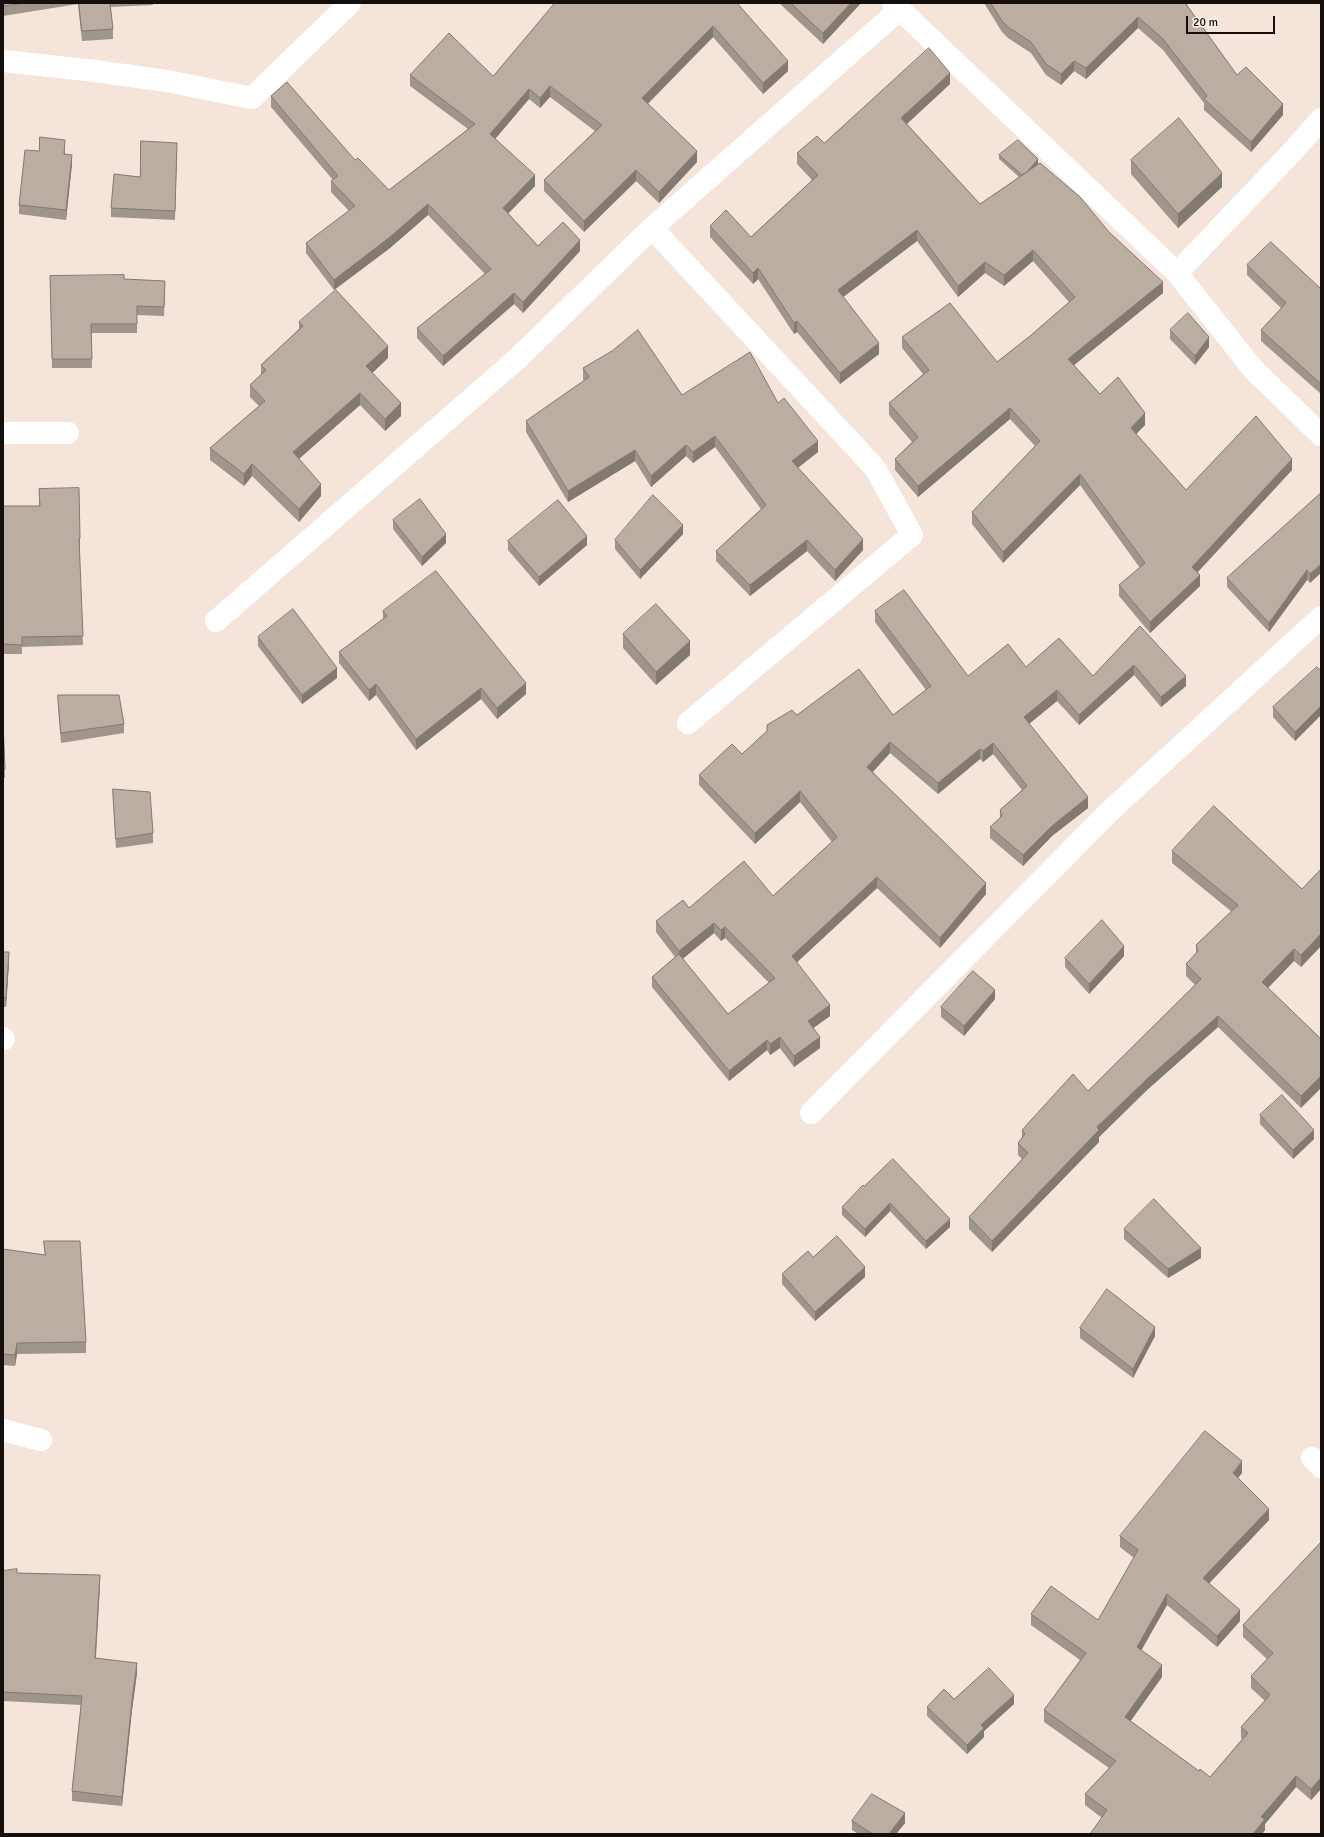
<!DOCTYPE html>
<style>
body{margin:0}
#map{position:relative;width:1324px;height:1837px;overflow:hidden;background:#f4e4da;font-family:Signika,sans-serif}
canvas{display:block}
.frame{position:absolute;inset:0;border:4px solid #140f0c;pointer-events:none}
.scale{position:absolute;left:1186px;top:16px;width:89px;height:18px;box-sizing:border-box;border:2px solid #140f0c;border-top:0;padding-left:5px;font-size:12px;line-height:14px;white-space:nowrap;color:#140f0c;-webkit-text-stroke:3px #fff2ea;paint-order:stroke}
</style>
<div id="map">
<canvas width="1324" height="1837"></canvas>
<div class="frame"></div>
<div class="scale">20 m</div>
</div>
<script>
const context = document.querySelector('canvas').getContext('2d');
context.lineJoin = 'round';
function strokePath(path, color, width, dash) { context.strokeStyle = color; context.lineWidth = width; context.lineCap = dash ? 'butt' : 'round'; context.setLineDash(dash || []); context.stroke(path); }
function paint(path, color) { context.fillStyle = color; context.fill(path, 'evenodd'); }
const street = new Path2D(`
 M893 3 1177 273 1253 369 1321 435
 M3 61 95 71 167 81 252 98 350 3
 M652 228 875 468 912 535 688 723
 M1177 273 1293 151 1321 119
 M3 433H68
 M216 621 517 359 652 228 900 9
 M3 1038 4 1039
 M811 1113 1110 811 1321 617
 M3 1430 41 1440
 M1312 1458 1321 1467`);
const wall = new Path2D(`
 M3 3H153V5L110 7 113 29V39L82 41 78 4 3 16Z
 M737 3 788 71 763 94 713 37 648 104 697 162 659 203 636 181 584 232 544 191V180L595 131 550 97 540 108 529 99 495 139 535 186 508 213 538 246 580 251 523 313 514 304 443 366 417 338V328L485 274 428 215 390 248 334 290 306 253V243L349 211 331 192V181L333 180 271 107V96L355 160 389 190 468 129 410 86V75L493 76Z
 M779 3H861L823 44Z
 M984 3H1189L1187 5 1237 75 1283 115 1251 152 1204 110V103L1163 50 1138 28 1086 79 1074 71 1061 85 1046 75 1031 53 1008 38 1002 32Z
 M950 84 907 124 980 204 1019 177 999 159V155L1038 164 1109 232 1163 293 1074 365 1100 394 1145 425 1136 434 1186 490 1292 470 1198 572 1200 586 1150 633 1119 596V585L1140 568 1080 485 1003 563 972 524V512L1035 446 1010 419 918 497 895 470V459L912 442 889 415V403L923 374 902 348V337L997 362 1030 336 1069 302 1033 261 1004 286 985 273 958 297 917 241 843 297 879 354 840 384 797 332 794 334 758 279 753 284 710 237V226L751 237 812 180 797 164V153L824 143Z
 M65 149V154L72 164 66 220 19 214V205L39 151Z
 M177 152 175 220 111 217V208L140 177Z
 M1131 160 1222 187 1178 228 1131 174Z
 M1247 265 1321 289V394L1261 341V330L1281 308 1247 275Z
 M50 276 124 279 165 290 164 316 137 315V333H91L92 368H52Z
 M299 322 388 358 372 373 401 416 385 431 360 405 299 459 321 496 299 522 252 476 244 486 210 460V448L259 406 250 397V385L261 375V365L299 329Z
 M1170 330 1209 347 1195 365 1170 339Z
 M583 368 682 395 778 403 818 452 798 468 863 550 835 581 807 551 750 596 716 561V551L761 509 715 447 693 463 686 456 651 487 635 461 568 502 526 432V421L584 381 583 379Z
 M39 489 80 538V547H79L83 645 22 647V654H3V506H39Z
 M1321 493 1310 583 1307 580 1269 632 1227 587V578Z
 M393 520 446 543 422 566 393 529Z
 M683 534 640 579 615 549V540Z
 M508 541 587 545 539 586 508 550Z
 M383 611 526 694 497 719 481 699 416 750 376 695 369 701 339 663V652L383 619Z
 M875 611 968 676 1026 667 1093 676 1140 626 1186 686 1161 707 1134 675 1079 725 1057 701 1029 724 1088 808 1052 836 1023 866 990 838V827L1000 818V810L1022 790 993 754 983 762 980 759 938 794 890 753 873 772 986 894 940 948 877 888 797 962 830 1016 813 1028 820 1048 794 1067 780 1048 770 1055 767 1050 729 1081 652 987V977L675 957 656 932V921L689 908 773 896 832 842 800 802 755 844 699 785V775L742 754 797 715H893L926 690 875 622ZM714 933 721 941 725 938 769 983 728 1014 682 959Z
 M623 634 690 655 656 685 623 648Z
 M258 637 337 678 302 704 258 646Z
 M1321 671V715L1295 741 1273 717V707Z
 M58 695 124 724V733L61 743 58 705Z
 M3 721 5 769V778H3Z
 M113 789 153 833V843L116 848 113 799Z
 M1172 851 1302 889 1321 869V946L1301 967 1294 961 1268 988 1321 1039 1301 1108 1218 1027 1147 1090 1099 1137V1142L992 1252 969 1229V1217L1022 1159 1018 1155V1143L1022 1138V1130L1088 1091 1195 985 1186 976V964L1196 954V945L1232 912 1172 863Z
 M3 952 9 962 6 1007H3Z
 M1124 956 1089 994 1065 967V958Z
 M995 999 964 1036 941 1017V1007Z
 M1260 1115 1314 1139 1293 1159 1260 1124Z
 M864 1186 950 1227 926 1249 890 1211 865 1237 842 1215V1207Z
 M1124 1229 1201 1258 1168 1278 1124 1239Z
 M44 1241 86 1342V1353L17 1354 15 1366 3 1365V1249L45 1255Z
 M813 1257 865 1277 815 1321 782 1284V1274Z
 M1080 1328 1155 1336 1133 1378 1080 1338Z
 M1242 1473 1238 1478 1269 1520 1209 1583 1240 1621 1217 1647 1167 1605 1141 1650 1162 1677 1130 1721 1199 1771 1210 1777 1242 1739 1241 1738V1727L1265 1701 1251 1688V1676L1267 1659 1243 1637V1625L1321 1542V1789L1311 1800 1296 1787 1265 1824V1830L1262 1834H1090L1102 1818 1085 1805V1794L1109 1768 1044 1722V1710L1080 1660 1031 1625V1614L1098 1620 1134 1558 1120 1547V1536Z
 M3 1571 100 1584 96 1658 137 1673 132 1710 122 1806 72 1801V1791L81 1705 3 1701Z
 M954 1699 1014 1704 984 1731V1737L967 1754 927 1716V1707Z
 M852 1821 905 1823 896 1834H858L852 1830Z`);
const shadedWall = new Path2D(`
 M851 3H861L823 44V33Z
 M1138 17V28L1086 79V68Z
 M713 26V37L642 109V98Z
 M788 61V71L763 94V83Z
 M1074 61V71L1061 85V74Z
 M950 73V84L901 129V118Z
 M550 86V97L540 108V98Z
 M529 89V99L490 145V134Z
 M1283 104V115L1251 152V142Z
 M697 151V162L659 203V192Z
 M72 155V164L66 220V210Z
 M1038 159V164L1023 177Z
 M636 170V181L584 232V221Z
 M1222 173V187L1178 228V214Z
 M535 175V186L503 219V208Z
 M428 204V215L390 248 334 290V280Z
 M917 230V241L838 301V290Z
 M580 240V251L523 313V302Z
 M1033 250V261L1004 286V275Z
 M985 262V273L958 297V286Z
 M758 268V279L753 284V273Z
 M1163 282V293L1068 370V359Z
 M514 293V304L443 366V356Z
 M797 321V332L794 334V323Z
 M1209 337V347L1195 365V356Z
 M879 343V354L840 384V373Z
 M388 346V358L366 379V366Z
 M360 393V405L293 464V452Z
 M401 403V416L385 431V419Z
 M1010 408V419L918 497V486Z
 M1145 413V425L1131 439V428Z
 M715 436V447L693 463V452Z
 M818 441V452L792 472V461Z
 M686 445V456L651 487V476Z
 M635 450V461L568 502V491Z
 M1292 459V470L1192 578V567Z
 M252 464V476L244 486V474Z
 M1080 474V485L1003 563V552Z
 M321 484V496L299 522V509Z
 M683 525V534L640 579V570Z
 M446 534V543L422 566V557Z
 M587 536V545L539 586V577Z
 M863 539V550L835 581V570Z
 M807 540V551L750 596V585Z
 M1321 564V573L1310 583V574Z
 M1307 570V580L1269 632V623Z
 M1200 575V586L1150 633V622Z
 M690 641V655L656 685V672Z
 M1134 665V675L1079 725V715Z
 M337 668V678L302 704V695Z
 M1186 676V686L1161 707V697Z
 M526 683V694L497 719V708Z
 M376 684V695L369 701V690Z
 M481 688V699L416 750V739Z
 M1057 690V701L1024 728V717Z
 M1321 706V715L1295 741V732Z
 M890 742V753L867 778V767Z
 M993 743V754L983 762V751Z
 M980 749V759L938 794V783Z
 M800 791V802L755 844V833Z
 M1088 797V808L1052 836 1023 866V855L1052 826Z
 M877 877V888L792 967V956Z
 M986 883V894L940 948V938Z
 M714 923V933L679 962V951Z
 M725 927V938L721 941V930Z
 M1321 934V946L1301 967V955Z
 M1124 946V956L1089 994V984Z
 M1294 949V961L1262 994V982Z
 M9 952V962L6 1007V998Z
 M995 990V999L964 1036V1026Z
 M830 1005V1016L808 1032V1021Z
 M1218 1016V1027L1147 1090 1099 1137V1142L992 1252V1241L1097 1127 1147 1079Z
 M780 1037V1048L770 1055V1044Z
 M820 1037V1048L794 1067V1056Z
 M767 1040V1050L729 1081V1071Z
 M1321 1076V1088L1301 1108V1096Z
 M1314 1130V1139L1293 1159V1150Z
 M890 1203V1211L865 1237V1229Z
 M950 1219V1227L926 1249V1241Z
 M1201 1248V1258L1168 1278V1269Z
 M865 1267V1277L815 1321V1312Z
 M1155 1327V1336L1133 1378V1369Z
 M17 1343V1354L15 1366V1355Z
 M1242 1461V1473L1233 1484V1473Z
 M1269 1509V1520L1203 1590V1578Z
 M100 1575V1584L95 1667V1658Z
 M1167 1594V1605L1137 1658V1647Z
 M1240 1610V1621L1217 1647V1636Z
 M137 1663V1673L132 1710 122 1806V1797L132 1700Z
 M1162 1665V1677L1125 1729V1717Z
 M1014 1695V1704L984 1731V1737L967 1754V1745L981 1725Z
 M1296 1776V1787L1265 1824V1830L1262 1834H1253L1261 1817Z
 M1321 1778V1789L1311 1800V1789Z
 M905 1813V1823L896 1834H889Z`);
const building = new Path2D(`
 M3 3H26L3 6Z
 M79 3H110L113 29 82 31Z
 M555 3H737L788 61 763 83 713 26 642 98 697 151 659 192 636 170 584 221 544 180 602 125 550 86 540 98 529 89 490 134 535 175 503 208 538 246 563 222 580 240 523 302 514 293 443 356 417 328 491 269 428 204 390 237 334 280 306 243 355 206 331 181 338 176 271 96 287 82 355 160 358 158 389 190 475 124 410 75 449 33 493 76Z
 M791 3H851L823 33Z
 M991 3H1185L1237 75 1246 67 1283 104 1251 142 1204 99 1207 96 1163 39 1138 17 1086 68 1074 61 1061 74 1046 64 1031 42 1008 27 1002 21Z
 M929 48 950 73 901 118 980 204 1040 163 1080 197 1109 232 1163 282 1068 359 1100 394 1118 377 1145 413 1131 428 1186 490 1256 416 1292 459 1192 567 1200 575 1150 622 1119 585 1145 563 1080 474 1003 552 972 512 1040 441 1010 408 918 486 895 459 918 437 889 403 929 370 902 337 950 303 997 362 1030 336 1075 297 1033 250 1004 275 985 262 958 286 917 230 838 290 879 343 840 373 797 321 794 323 758 268 753 273 710 226 726 210 751 237 818 175 797 153 817 136 824 143Z
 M1179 118 1222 173 1178 214 1131 160Z
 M40 137 65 140 64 154 72 155 66 210 19 205 25 150 39 151Z
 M1018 140 1038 159 1027 172 1022 175 999 155Z
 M141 141 177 143 175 211 111 208 114 174 140 177Z
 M1271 242 1321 289V384L1261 330 1286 303 1247 265Z
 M124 275V279L165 281 164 307 137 306V324H91L92 359H52L50 276Z
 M336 290 388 346 366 366 401 403 385 419 360 393 293 452 321 484 299 509 252 464 244 474 210 448 265 401 250 385 266 370 261 365 303 326 299 322Z
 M1188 313 1209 337 1195 356 1170 330Z
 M638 330 682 395 750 352 778 403 784 398 818 441 792 461 863 539 835 570 807 540 750 585 716 551 766 505 715 436 693 452 686 445 651 476 635 450 568 491 526 421 589 377 583 368 612 351Z
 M79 488 80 538H79L83 636 22 637V645L3 644V506H40L39 489Z
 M1321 493V564L1310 574 1307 570 1269 623 1227 578Z
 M653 495 683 525 640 570 615 540Z
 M420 499 446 534 422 557 393 520Z
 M558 500 587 536 539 577 508 541Z
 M436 571 526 683 497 708 481 688 416 739 376 684 369 690 339 652 387 616 383 611Z
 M904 590 968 676 1008 644 1026 667 1059 638 1093 676 1140 626 1186 676 1161 697 1134 665 1079 715 1057 690 1024 717 1088 797 1052 826 1023 855 990 827 1002 816 1000 810 1027 786 993 743 983 751 980 749 938 783 890 742 867 767 986 883 940 938 877 877 792 956 830 1005 808 1021 820 1037 794 1056 780 1037 770 1044 767 1040 729 1071 652 977 679 954 728 1014 775 978 725 927 721 930 714 923 679 951 656 921 683 900 689 908 744 861 773 896 837 837 800 791 755 833 699 775 732 744 742 754 767 731V725L792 710 797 715 859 669 893 715 931 686 875 611Z
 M656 604 690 641 656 672 623 634Z
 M293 609 337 668 302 695 258 637Z
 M1317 667 1321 671V706L1295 732 1273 707Z
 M58 695H119L124 724 61 733Z
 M3 721 5 769H3Z
 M113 789 150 792 153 833 116 839Z
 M1214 806 1302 889 1321 869V934L1301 955 1294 949 1262 982 1321 1039V1076L1301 1096 1218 1016 1147 1079 1097 1127 1099 1130 992 1241 969 1217 1028 1153 1018 1143 1025 1134 1022 1130 1073 1074 1088 1091 1201 979 1186 964 1198 951 1196 945 1238 905 1172 851Z
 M1102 920 1124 946 1089 984 1065 958Z
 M3 952H9L6 998H3Z
 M973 971 995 990 964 1026 941 1007Z
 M1282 1095 1314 1130 1293 1150 1260 1115Z
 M893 1159 950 1219 926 1241 890 1203 865 1229 842 1207 863 1185 864 1186Z
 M1154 1199 1201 1248 1168 1269 1124 1229Z
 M837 1236 865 1267 815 1312 782 1274 808 1251 813 1257Z
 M44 1241H80L86 1342 17 1343 15 1355 3 1354V1249L45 1255Z
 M1107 1289 1155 1327 1133 1369 1080 1328Z
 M1205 1431 1242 1461 1233 1473 1269 1509 1203 1578 1240 1610 1217 1636 1167 1594 1137 1647 1162 1665 1125 1717 1199 1771 1200 1769 1210 1777 1248 1733 1241 1727 1270 1695 1251 1676 1273 1653 1243 1625 1321 1542V1778L1311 1789 1296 1776 1261 1817 1265 1819 1253 1834H1090L1107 1810 1085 1794 1116 1761 1044 1710 1086 1653 1031 1614 1051 1586 1098 1620 1138 1550 1120 1536Z
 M17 1569V1573L100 1575 95 1658 137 1663 132 1700 122 1797 72 1791 82 1696 3 1692V1571Z
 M989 1668 1014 1695 981 1725 984 1728 967 1745 927 1707 944 1689 954 1699Z
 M872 1794 905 1813 889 1834H873L852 1821Z`);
strokePath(street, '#fff', 22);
paint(wall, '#a0958b');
paint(shadedWall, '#827971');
paint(building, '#baada2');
strokePath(building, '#827971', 1);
</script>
